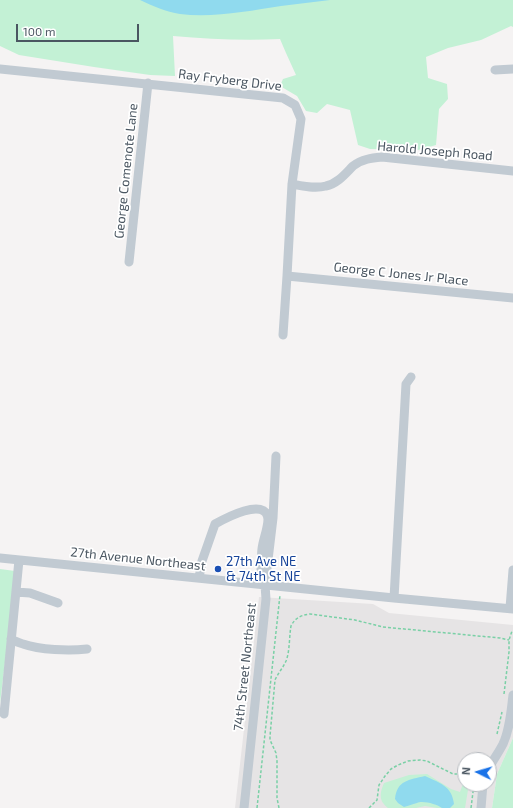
<!DOCTYPE html>
<style>
body{margin:0}
#map{position:relative;width:513px;height:808px;overflow:hidden;background:#f5f3f3;font-family:"Exo 2",sans-serif}
canvas{display:block}
.north{position:absolute;left:457px;top:752px;width:40px;height:40px;box-sizing:border-box;background:#fff;border:1px solid #b7bbc0;border-radius:50%;rotate:275deg;font-size:11px;font-weight:700;line-height:16px;text-align:center;color:#4a5661}
.north::after{content:'';display:block;margin:auto;width:14px;height:18px;background:#1a73e8;clip-path:polygon(50% 0,100% 100%,50% 72%,0 100%)}
.scale{position:absolute;left:16px;top:24px;width:123px;height:18px;box-sizing:border-box;border:2px solid #4a5661;border-top:0;padding-left:5px;font-size:12px;line-height:14px;white-space:nowrap;color:#4a5661;-webkit-text-stroke:3px #fff;paint-order:stroke}
</style>
<div id="map">
<canvas width="513" height="808"></canvas>
<div class="north">N</div>
<div class="scale">100 m</div>
</div>
<script>
const context = document.querySelector('canvas').getContext('2d');
context.lineJoin = 'round';
function paint(path, color) { context.fillStyle = color; context.fill(path, 'evenodd'); }
function strokePath(path, color, width, dash) { context.strokeStyle = color; context.lineWidth = width; context.lineCap = dash ? 'butt' : 'round'; context.setLineDash(dash || []); context.stroke(path); }
function write(font, color, halo, rows, align = 'center') {
  context.font = font + ' "Exo 2",sans-serif'; context.lineWidth = 3.5; context.setLineDash([]); context.textBaseline = 'middle'; context.strokeStyle = halo; context.fillStyle = color; for (const [text, x, y, turn = 0] of rows) {
    context.save(); context.translate(x, y); context.rotate((+turn || 0) * Math.PI / 180); context.textAlign = isNaN(turn) ? turn : align; if (halo) context.strokeText(text, 0, 0); context.fillText(text, 0, 0); context.restore();
  }
}
const education = new Path2D(`
 M259 597 373 604 389 613 513 625V738L497 774 492 808H235ZM465 760H489V784H465Z`);
const green = new Path2D(`
 M0 0H513V27L511 26 481 40 448 48 426 57 428 78 447 84 448 99 439 109 436 145 418 150 370 149 358 145 350 110 327 104 317 113 306 111 297 96 280 86 283 79 296 75 286 53 280 39C244 41 209 39 173 36L175 76 150 75 94 67 19 55 0 46Z
 M0 569 15 571 11 614 0 703Z
 M513 738V808H492L497 774Z
 M427 774 451 789 460 792 465 778V784H469L465 808H437L425 806 416 808H388C378 800 380 793 384 783L409 775Z`);
const water = new Path2D(`
 M140 0H330C314 2 297 4 281 6 249 11 213 18 180 14 166 12 153 6 140 0Z
 M425 776C440 783 452 786 454 804L450 808H442C437 804 422 800 417 803 412 804 409 806 404 807L398 803 395 799C397 780 409 780 425 776Z`);
const path = new Path2D(`
 M504 694 509 652V640L512 631
 M497 734 502 712
 M257 808 280 595
 M279 808 277 798V761L276 753 270 740V736L275 680C278 673 283 668 286 661 290 651 289 637 291 626 295 618 301 615 310 614L355 620 383 627 500 638 509 640
 M369 808 377 800 379 785 385 776 391 769 398 765 408 761 420 760 427 761 453 774H465
 M471 808 474 784`);
const minor = new Path2D(`
 M0 69 283 98 295 105 301 119 292 184 287 276 283 335
 M495 70 513 69
 M292 184C302 186 315 189 326 186 337 184 345 174 353 166 362 159 372 158 382 157L513 171
 M129 262 148 83
 M287 276 513 298
 M0 558 394 598 513 609
 M199 578 202 561 215 524C224 519 266 496 268 519 268 529 263 539 262 549 261 556 262 563 261 570
 M16 592 30 593 58 603
 M394 598 406 384 411 377
 M510 608 513 570
 M11 639C15 641 19 643 23 644 40 650 69 651 87 649
 M4 714 19 560
 M489 768C493 760 499 752 503 744 510 729 511 711 513 695
 M244 808 266 599 265 585 273 518 276 456
 M481 808 483 784`);
const markers = [
 [218,569,4,"#1a4fb4"]
];
const streetNames = [
 ["Ray Fryberg Drive",230,80,7],
 ["Harold Joseph Road",435,151,5],
 ["George Comenote Lane",126,171,-84],
 ["George C Jones Jr Place",401,274,6],
 ["27th Avenue Northeast",138,559,6],
 ["74th Street Northeast",245,667,-84]
];
const transitNames = [
 ["27th Ave NE",226,562],
 ["& 74th St NE",226,577]
];
paint(education, '#e6e4e5');
paint(green, '#c3f1d5');
paint(water, '#90daee');
strokePath(path, '#7ad0a6', 1.5, [3, 2]);
strokePath(minor, '#c1cad2', 9);
for (const [x, y, r, color] of markers) { const dot = new Path2D(); dot.arc(x, y, r, 0, 2 * Math.PI); context.fillStyle = color; context.fill(dot); strokePath(dot, '#fff', 1.5); }
write('13px', '#4a5661', '#fff', streetNames);
write('13px', '#164399', '#fff', transitNames, 'left');
</script>
